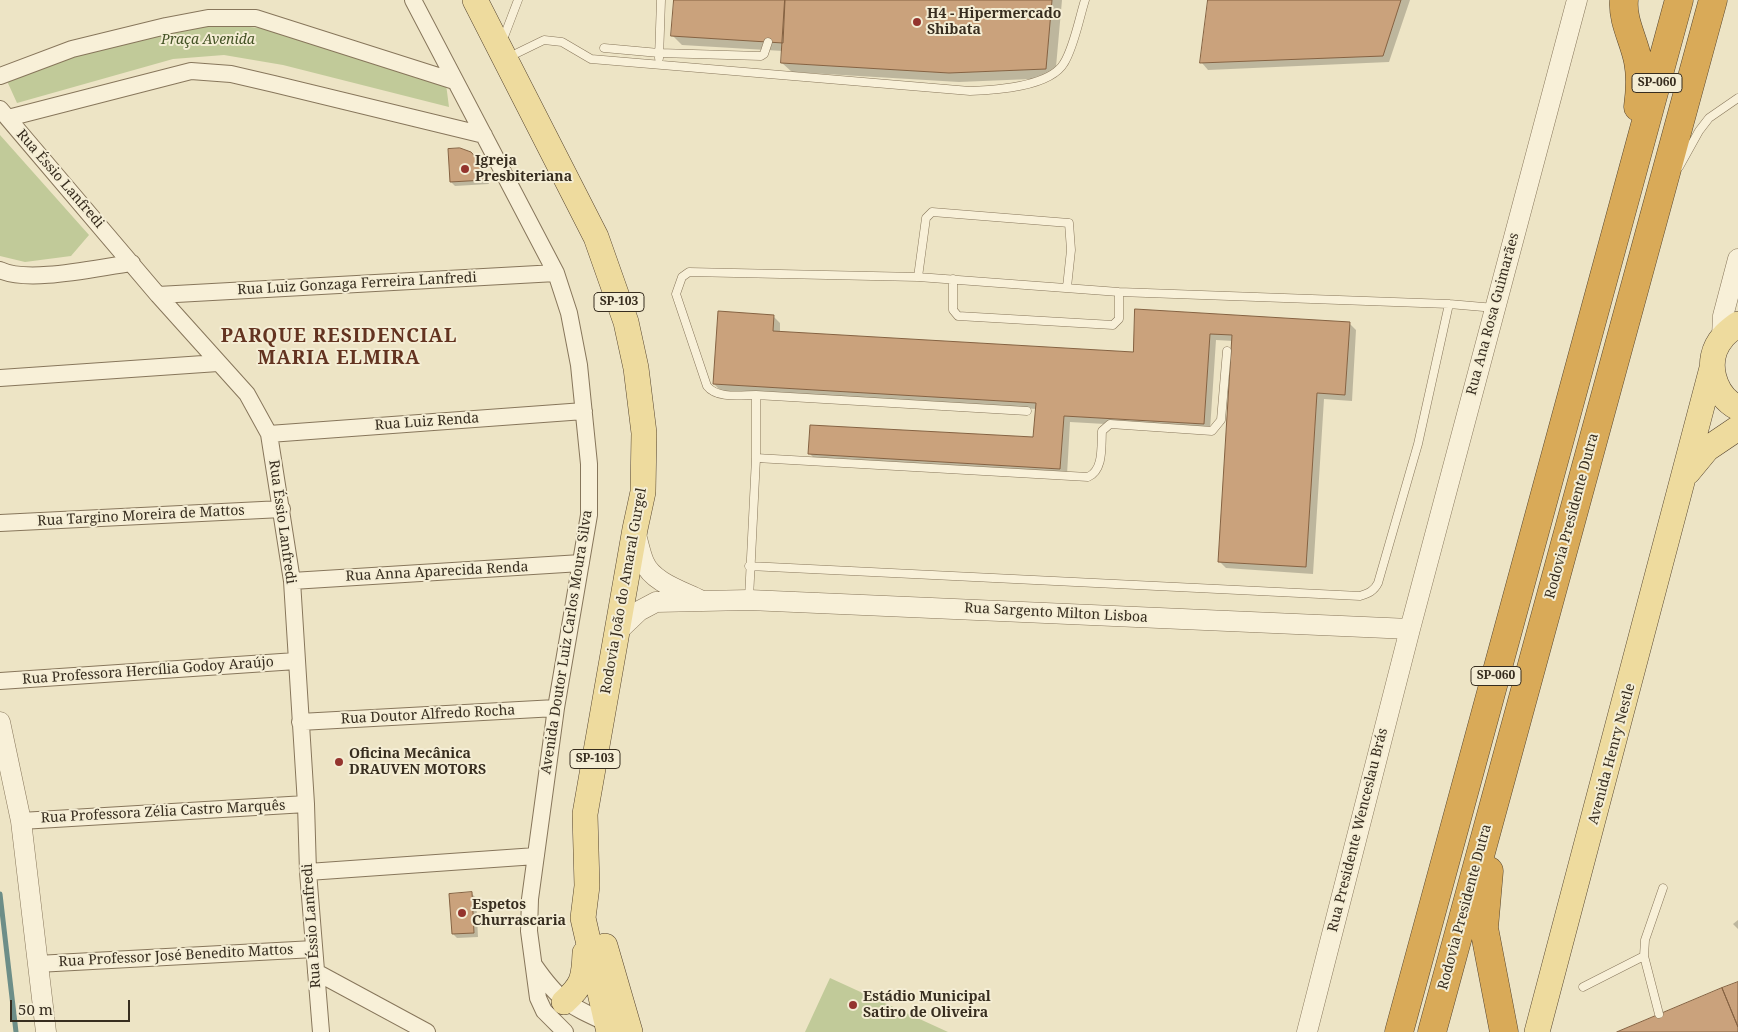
<!DOCTYPE html>
<meta charset="utf-8">
<style>
body{margin:0}
#map{position:relative;width:1738px;height:1032px;overflow:hidden;background:#ede4c5;font-family:"Noto Serif",serif}
canvas{display:block}
.scale{position:absolute;left:10px;top:1000px;width:120px;height:22px;box-sizing:border-box;border:2px solid #372d1f;border-top:0;padding-left:6px;font-size:15px;line-height:18px;white-space:nowrap;color:#372d1f;-webkit-text-stroke:4px #f4edd4;paint-order:stroke}
</style>
<div id="map">
<canvas width="1738" height="1032"></canvas>
<div class="scale">50 m</div>
</div>
<script>
const context = document.querySelector('canvas').getContext('2d');
context.lineJoin = 'round';
function paint(path, color) { context.fillStyle = color; context.fill(path, 'evenodd'); }
function strokePath(path, color, width, dash) { context.strokeStyle = color; context.lineWidth = width; context.lineCap = dash ? 'butt' : 'round'; context.setLineDash(dash || []); context.stroke(path); }
function write(font, color, halo, rows, align = 'center') {
  context.font = font + ' "Noto Serif",serif'; context.lineWidth = 4; context.setLineDash([]); context.textBaseline = 'middle'; context.strokeStyle = halo; context.fillStyle = color; for (const [text, x, y, turn = 0] of rows) {
    context.save(); context.translate(x, y); context.rotate((+turn || 0) * Math.PI / 180); context.textAlign = isNaN(turn) ? turn : align; if (halo) context.strokeText(text, 0, 0); context.fillText(text, 0, 0); context.restore();
  }
}
const green = new Path2D(`
 M211 23 260 28 446 84 449 107 283 65 224 55 173 59 17 103 7 81 72 54Z
 M0 135 89 235 71 256 25 262 0 256Z
 M830 978 948 1032H805Z`);
const shadow = new Path2D(`
 M675 0H1062L1055 78 959 82 792 72 782 63 783 51 682 45 673 36Z
 M1209 0H1410L1389 62 1208 70 1202 63Z
 M470 153 482 165 489 184 455 186 451 182Z
 M1137 311 1349 323 1356 330 1352 401 1324 399 1313 574 1226 568 1219 561 1233 341 1216 340 1210 430 1070 422 1067 475 817 461 810 454 1035 439 1037 409 721 391 714 384 773 316 780 323V333L1134 353Z
 M471 893 476 898 478 937 457 938 453 934Z
 M1738 920V929L1733 924Z`);
const stream = new Path2D(`
 M0 894 16 1032`);
const building = new Path2D(`
 M674 0H785L783 43 671 36Z
 M785 0H1052L1046 69 949 73 781 63Z
 M1208 0H1401L1383 56 1200 63Z
 M460 148 471 152 478 160 485 180 450 182 448 149Z
 M1135 309 1350 322 1345 395 1317 393 1306 567 1218 562 1232 335 1210 334 1204 424 1064 416 1060 469 808 454 810 425 1033 437 1036 403 713 384 718 311 774 315 773 331 1133 352Z
 M472 892 474 933 452 934 449 894Z
 M1738 982V1027L1722 988Z
 M1722 988 1738 1027V1032H1617Z`);
const service = new Path2D(`
 M502 42 518 0
 M604 48 659 53 761 56 764 54 768 42
 M507 58 544 40 562 42 591 59 970 91C996 90 1050 87 1064 63 1074 47 1079 19 1085 0
 M659 58 661 0
 M1679 167 1699 131 1709 118 1738 98
 M918 277 926 218 932 212 1069 223 1071 250 1067 287
 M953 279V310L958 316 1113 325 1119 319V292
 M756 395C741 395 717 399 707 386L676 294 682 277 689 272 918 277 1119 292 1449 304 1495 308
 M756 458V395L1027 411
 M749 566 1360 596C1369 593 1374 591 1378 583L1418 444 1449 304
 M749 598 756 458 1088 477C1104 470 1101 446 1102 431L1110 424 1212 431 1221 420 1227 351
 M1583 987 1644 956
 M1659 1014 1644 956 1645 940 1663 888`);
const minor = new Path2D(`
 M413 0 556 273 569 313 579 365 589 464V515L556 708 530 899 529 931 538 998 544 1011 565 1032
 M0 76 72 49 166 26 208 18H256L454 81
 M0 109 158 295 247 394 269 434 292 581 306 804 308 872 321 1032
 M8 118 191 71 231 74 274 84 484 135
 M0 270C29 284 99 267 132 263
 M158 295 556 273
 M0 378 218 363
 M269 434 584 411
 M0 523 282 509
 M292 581 581 563
 M0 681 296 661
 M300 722 556 708
 M21 821 306 804
 M308 872 536 856
 M37 964 314 949
 M534 965C559 1001 568 1005 607 1023
 M316 972 427 1032`);
const tertiary = new Path2D(`
 M1722 337 1723 316 1738 259
 M635 531C638 541 640 553 644 562 652 582 682 591 700 600
 M617 632 639 611 656 602 749 600 1410 629
 M0 722 21 821 46 1032
 M1307 1032 1410 629 1577 0`);
const primary = new Path2D(`
 M475 0 596 237 626 322 636 368 644 433 643 492 635 529 585 814 587 886 583 918 609 1032
 M1738 324C1733 328 1727 332 1723 337 1703 360 1713 395 1738 408
 M1688 472 1707 449 1738 428
 M605 946 630 1032
 M564 1002C583 985 584 978 585 953
 M1537 1032 1712 368`);
const motorway = new Path2D(`
 M1624 0C1622 21 1634 40 1638 61 1641 76 1640 92 1638 107
 M1489 871 1484 928 1504 1032
 M1399 1032 1679 0
 M1432 1032 1713 0`);
const markers = [
 [917,22,5,"#94342d"],
 [465,169,5,"#94342d"],
 [339,762,5,"#94342d"],
 [462,913,5,"#94342d"],
 [853,1005,5,"#94342d"]
];
const shields = [
 [1657,83,50],
 [619,302,50],
 [1496,676,50],
 [595,759,50]
];
const shieldNames = [
 ["SP-060",1657,83],
 ["SP-103",619,302],
 ["SP-060",1496,676],
 ["SP-103",595,759]
];
const poiNames = [
 ["H4 - Hipermercado",927,14],
 ["Shibata",927,30],
 ["Igreja",475,161],
 ["Presbiteriana",475,177],
 ["Oficina Mecânica",349,754],
 ["DRAUVEN MOTORS",349,770],
 ["Espetos",472,905],
 ["Churrascaria",472,921],
 ["Estádio Municipal",863,997],
 ["Satiro de Oliveira",863,1013]
];
const parkNames = [
 ["Praça Avenida",208,40]
];
const streetNames = [
 ["Rua Éssio Lanfredi",60,179,49],
 ["Rua Luiz Gonzaga Ferreira Lanfredi",357,284,-3],
 ["Rua Ana Rosa Guimarães",1493,314,-75],
 ["Rua Luiz Renda",427,422,-4],
 ["Rua Targino Moreira de Mattos",141,516,-3],
 ["Rodovia Presidente Dutra",1572,516,-75],
 ["Rua Éssio Lanfredi",282,522,82],
 ["Rua Anna Aparecida Renda",437,572,-3],
 ["Rodovia João do Amaral Gurgel",624,591,-80],
 ["Rua Sargento Milton Lisboa",1056,613,3],
 ["Avenida Doutor Luiz Carlos Moura Silva",567,642,-81],
 ["Rua Professora Hercília Godoy Araújo",148,671,-4],
 ["Rua Doutor Alfredo Rocha",428,715,-3],
 ["Avenida Henry Nestle",1612,754,-75],
 ["Rua Professora Zélia Castro Marquês",163,812,-3],
 ["Rua Presidente Wenceslau Brás",1358,830,-76],
 ["Rodovia Presidente Dutra",1465,907,-75],
 ["Rua Éssio Lanfredi",312,926,-94],
 ["Rua Professor José Benedito Mattos",176,956,-3]
];
const districtNames = [
 ["PARQUE RESIDENCIAL",339,337],
 ["MARIA ELMIRA",339,359]
];
paint(green, '#c1ca99');
paint(shadow, '#0003');
strokePath(stream, '#6d8e88', 5);
paint(building, '#caa27c');
strokePath(building, '#856242', 1);
strokePath(service, '#87765b', 9);
strokePath(minor, '#87765b', 18);
strokePath(tertiary, '#87765b', 21);
strokePath(primary, '#55442f', 26);
strokePath(motorway, '#55442f', 29);
strokePath(service, '#f8f0d8', 8);
strokePath(minor, '#f8f0d8', 16);
strokePath(tertiary, '#f8f0d8', 20);
strokePath(primary, '#eedb9e', 25);
strokePath(motorway, '#d9aa58', 28);
for (const [x, y, r, color] of markers) { const dot = new Path2D(); dot.arc(x, y, r, 0, 2 * Math.PI); context.fillStyle = color; context.fill(dot); strokePath(dot, '#f4edd4', 2); }
for (const [x, y, w] of shields) { const box = new Path2D(); box.roundRect(x - w / 2, y - 9.5, w, 19, 4); context.fillStyle = '#f4edd4'; context.fill(box); strokePath(box, '#372d1f', 1); }
write('bold 12px', '#372d1f', null, shieldNames);
write('bold 14px', '#372d1f', '#f4edd4', poiNames, 'left');
write('italic 14px', '#445326', '#f4edd4', parkNames);
write('14px', '#372d1f', '#f4edd4', streetNames);
context.letterSpacing = '1px';
write('bold 19px', '#633320', '#f4edd4', districtNames);
context.letterSpacing = '0px';
</script>
